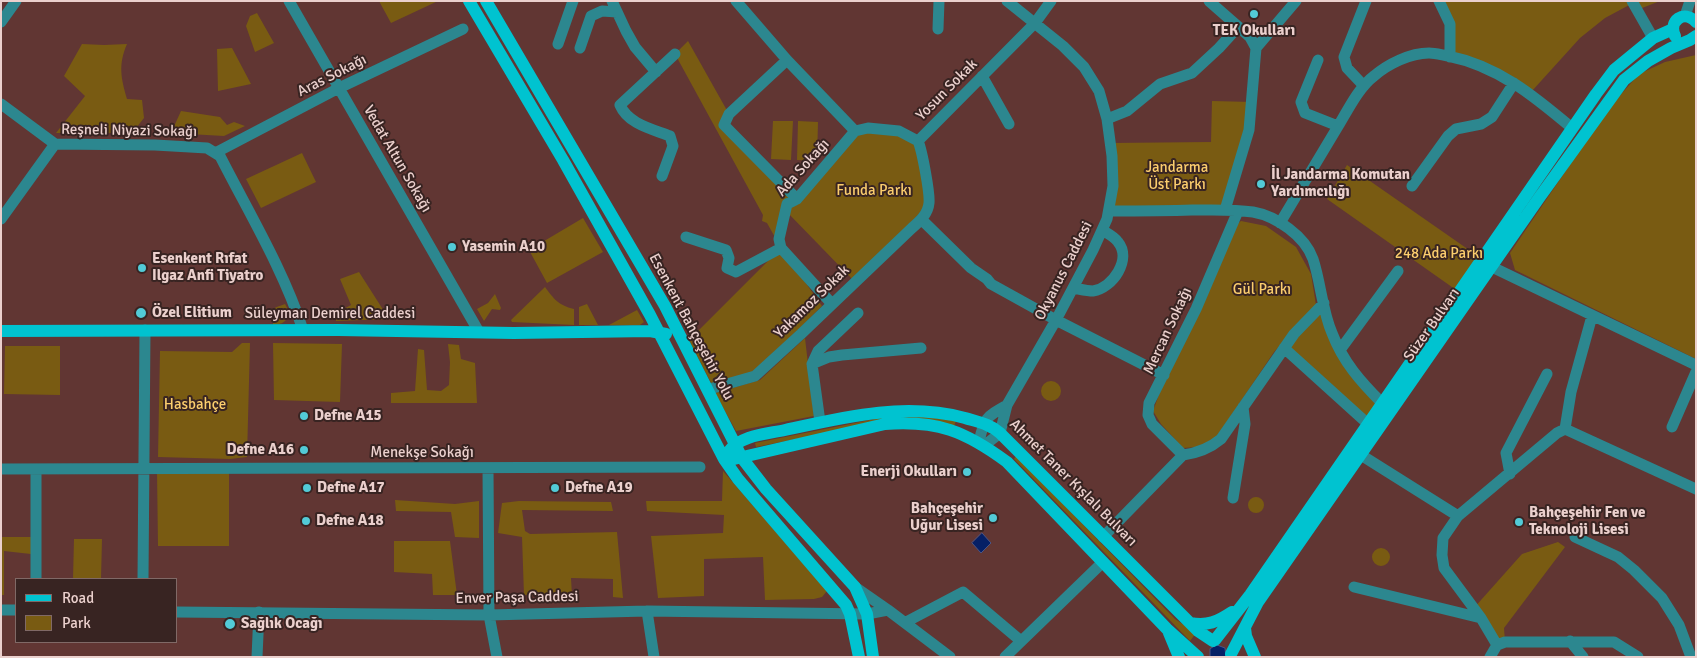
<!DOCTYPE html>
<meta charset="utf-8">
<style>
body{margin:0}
#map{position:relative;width:1697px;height:658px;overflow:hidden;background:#613633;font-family:Signika,sans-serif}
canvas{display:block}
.frame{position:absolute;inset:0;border:2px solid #ebd0cd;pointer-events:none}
.legend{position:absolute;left:15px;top:578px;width:162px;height:65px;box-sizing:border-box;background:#382422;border:1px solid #806966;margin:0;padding:6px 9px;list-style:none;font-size:15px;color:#ebd0cd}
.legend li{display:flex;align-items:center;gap:10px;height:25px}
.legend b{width:25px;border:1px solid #806966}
</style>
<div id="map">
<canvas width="1697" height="658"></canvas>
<div class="frame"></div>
<ul class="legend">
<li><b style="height:6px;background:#00c3d0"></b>Road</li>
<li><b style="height:14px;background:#795b12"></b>Park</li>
</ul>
</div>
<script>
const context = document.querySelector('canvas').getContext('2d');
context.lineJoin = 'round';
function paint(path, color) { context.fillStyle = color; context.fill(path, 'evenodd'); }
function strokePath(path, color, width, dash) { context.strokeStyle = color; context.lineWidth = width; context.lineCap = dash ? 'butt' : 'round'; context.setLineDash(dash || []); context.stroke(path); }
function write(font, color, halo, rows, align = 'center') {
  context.font = font + ' Signika,sans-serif'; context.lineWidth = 4; context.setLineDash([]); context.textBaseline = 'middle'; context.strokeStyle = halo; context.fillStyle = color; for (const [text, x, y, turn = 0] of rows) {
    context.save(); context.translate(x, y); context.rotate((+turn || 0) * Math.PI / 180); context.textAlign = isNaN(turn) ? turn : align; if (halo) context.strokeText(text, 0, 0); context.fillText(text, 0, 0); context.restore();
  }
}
const green = new Path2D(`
 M379 1H438L391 23Z
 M1440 1H1660L1637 10 1633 3 1605 18 1580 38 1532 91 1454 54Z
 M257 13 274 43 255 52 246 26 250 16Z
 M688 41 729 114 724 125 797 198 855 131 868 128 918 141 929 203 855 282 786 211 781 248 822 306 800 328 751 373 711 383 689 340 781 248 767 223 762 221 763 215 675 54Z
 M82 44 104 45 127 44C118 65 121 78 127 99L142 100 144 118 132 133H56L85 96 64 76Z
 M232 48 251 84 218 91 217 49Z
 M1696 55V359L1515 270 1510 253 1607 110 1639 74 1665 62Z
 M1212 101 1252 102 1225 210 1109 211 1111 143 1211 142Z
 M181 111 220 117 227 125 234 122 245 126 224 136 171 133Z
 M773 121H793L791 160 771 159Z
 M798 121 818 122 817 161 797 160Z
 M302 153 316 182 261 208 246 179Z
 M1347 165 1482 259 1459 292 1327 199Z
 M583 218 603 252 547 283 529 250Z
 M1241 221 1266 226 1296 247 1311 274 1316 305 1274 352 1214 441 1197 447 1183 448 1161 424 1153 411 1162 386 1235 226Z
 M359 272 389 319 336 321V313L351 305 340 279Z
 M545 287C554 299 558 305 574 309V325L512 322 511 320Z
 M495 294 501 308 500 310 492 309 484 321 477 309 488 303Z
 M1324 303 1331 331 1382 403 1368 424 1284 348Z
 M285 304 290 313C286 322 283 324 273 325V320L270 316 262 317C269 310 276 307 285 304Z
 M587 304 598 325H579V307Z
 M637 310 644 322 640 325H609Z
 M805 338 814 416 736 431 715 393 760 380Z
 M242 343H250L247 457 230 459 158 457 160 351 232 352Z
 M273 343 342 344 340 402 274 400Z
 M448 344 459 345 461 359 475 363 477 403H391V393L415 391 418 349 424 350 427 390 441 391 449 385 450 362Z
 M5 346H60V395L4 394Z
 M1041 391a10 10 0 1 1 20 0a10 10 0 1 1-20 0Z
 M923 416 956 421 954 426 886 421 756 447 755 443 885 417Z
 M1016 456 1175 619 1196 633 1190 641 1014 459Z
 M157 471H229V546H158Z
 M723 471 827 591 822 597 814 599 765 600 763 557 704 559V596L658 598 651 536 723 533 724 515 647 511 646 501H722Z
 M1248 505a8 8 0 1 1 16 0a8 8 0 1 1-16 0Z
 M395 500 455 504 479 501V538L455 537 451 512 396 511Z
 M519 501 611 502 613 511 522 510 525 531 530 534 617 532 623 598 613 597V579L571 578 572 596 524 595 522 537 498 533 502 503Z
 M1 537H31V554L4 551V595H1Z
 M74 539H102L101 579H73Z
 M394 541H450L457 595H433L432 574 394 572Z
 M1558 542 1565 547 1504 628 1505 642 1497 645 1473 609 1522 554Z
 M1372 557a9 9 0 1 1 18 0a9 9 0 1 1-18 0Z`);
const water = new Path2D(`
 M982 533 991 543 981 553 972 543Z
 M1217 645 1225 648 1226 657H1210V649Z`);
const minor = new Path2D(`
 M289 1 479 332
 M612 1 626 31 635 47 656 72
 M736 1 787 60 855 131
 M1209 1 1250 37 1256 48 1249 130 1225 210
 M1439 1 1450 24V57
 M1632 1 1653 38
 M1685 16 1690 1
 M1 22 16 1
 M938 29 939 1
 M558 44 573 1
 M580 48 591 16 602 11 617 12
 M1256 48 1296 1
 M787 60 729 114 724 125 797 199
 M1318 60 1301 102 1305 113 1338 126
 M982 76 1009 124
 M1364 86 1347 68 1344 57 1366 1
 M1 104 55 144
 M1107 119 1127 111 1160 84 1192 73 1219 48 1238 27
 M918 141 1035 23 1051 1
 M215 153 339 88 463 29
 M662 176 673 146 670 136C652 129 628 124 620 105L675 54
 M1412 186 1448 136 1456 129 1481 124 1492 117 1514 83
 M1109 211C1136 211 1164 211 1192 210 1212 210 1233 209 1253 212 1276 216 1305 236 1313 259 1321 283 1322 310 1332 333 1343 362 1361 382 1382 403
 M1 219 55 144 155 145 207 148 220 156C249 213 283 269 303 330
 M922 220 971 268 987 279 991 284 1056 320 1164 375
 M1280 223C1299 191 1318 160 1337 128 1347 112 1358 88 1374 76 1388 64 1410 53 1429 53 1435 53 1442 55 1448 56 1498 66 1534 96 1572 128
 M686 237 726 250 729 258 727 268 736 272 781 248
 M1484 261 1492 267 1696 365
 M1073 288C1079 289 1087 291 1093 291 1113 288 1132 259 1118 242 1115 237 1107 233 1102 230
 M832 304 781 248 779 239 787 204 797 199 855 131 868 128 899 131 918 141
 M1284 348 1368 424
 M1340 350 1398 271
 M812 364 829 357 842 355 921 348
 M713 388 755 376 801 334 912 228C920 221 928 214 929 203 930 193 922 150 918 141
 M820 422 812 364 818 351 858 313
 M1672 427 1696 372
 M1565 429 1571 392 1592 316
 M979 442C984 418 986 417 1007 405
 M985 445 1000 433 1007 405 1056 320 1093 250 1107 219 1113 186 1112 156 1107 119 1099 91 1084 67 1063 46 1007 1
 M1183 455 1152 424 1148 415 1149 403 1196 309 1238 211
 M1183 455C1198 453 1209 449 1221 439L1294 334 1324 303
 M1361 455 1458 516
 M488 468 489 615 497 657
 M1 469 700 467
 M36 469V579
 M1510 474 1506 453 1547 374
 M1233 498 1245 424 1243 407
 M1103 537 1183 455
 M1575 537 1618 557 1634 570 1662 598 1679 625 1691 657
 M143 579 145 330
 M855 587 888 610
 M1354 587 1481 618
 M1 610H16
 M647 611 654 657
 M176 612 489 615 647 611 867 614 888 610 950 657
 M906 622 963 592 1021 641
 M1570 641 1583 657
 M1497 645 1481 618 1444 568 1442 555 1443 538 1458 516 1557 433 1565 429 1696 489
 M1497 645 1505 642H1614L1638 657
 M257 657 259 612
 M1005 657 1103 562
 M1490 657 1497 645`);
const major = new Path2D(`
 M469 1 563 160 650 315 724 459 738 479 846 605 850 614 859 657
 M486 1 665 306 742 458 766 489 855 587 867 614 873 657
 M1675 36C1668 21 1684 9 1696 22
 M1 331 338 330 514 333 650 331 666 334
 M729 451C741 435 767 434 785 430 844 417 905 402 965 418 978 422 990 424 1000 433L1198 631 1213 641
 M734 459 885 424C937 420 965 431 1007 462L1167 629 1198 657
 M1190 623C1208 626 1217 622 1232 612
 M1245 628 1246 636 1255 657
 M1169 633 1179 657
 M1215 640 1250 595 1596 94 1614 70 1653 38 1673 29
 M1231 654 1258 602 1539 198 1624 80 1648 61 1671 48 1690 40 1696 36`);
const markers = [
 [1254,14,5,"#52cbd7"],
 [1261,184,5,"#52cbd7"],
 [452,247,5,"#52cbd7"],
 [142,268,5,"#52cbd7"],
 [141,313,6,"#52cbd7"],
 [304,416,5,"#52cbd7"],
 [304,450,5,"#52cbd7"],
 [967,472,5,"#52cbd7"],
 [307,488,5,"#52cbd7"],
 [555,488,5,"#52cbd7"],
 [993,518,5,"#52cbd7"],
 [306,521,5,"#52cbd7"],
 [1519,522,5,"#52cbd7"],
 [230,624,6,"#52cbd7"]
];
const poiNames = [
 ["TEK Okulları",1254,31,"center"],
 ["İl Jandarma Komutan",1271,175],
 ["Yardımcılığı",1271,192],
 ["Yasemin A10",462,247],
 ["Esenkent Rıfat",152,259],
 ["Ilgaz Anfi Tiyatro",152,276],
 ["Özel Elitium",152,313],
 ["Defne A15",314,416],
 ["Defne A16",294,450,"right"],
 ["Enerji Okulları",957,472,"right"],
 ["Defne A17",317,488],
 ["Defne A19",565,488],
 ["Bahçeşehir",983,509,"right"],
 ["Uğur Lisesi",983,526,"right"],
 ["Bahçeşehir Fen ve",1529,513],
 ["Teknoloji Lisesi",1529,530],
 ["Defne A18",316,521],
 ["Sağlık Ocağı",241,624]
];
const streetNames = [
 ["Aras Sokağı",332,76,-27],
 ["Yosun Sokak",947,90,-45],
 ["Reşneli Niyazi Sokağı",129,131,1],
 ["Vedat Altun Sokağı",397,159,60],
 ["Ada Sokağı",803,168,-48],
 ["Okyanus Caddesi",1064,271,-63],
 ["Yakamoz Sokak",812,302,-44],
 ["Süleyman Demirel Caddesi",330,314],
 ["Süzer Bulvarı",1432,325,-55],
 ["Esenkent Bahçeşehir Yolu",691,327,62],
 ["Mercan Sokağı",1168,331,-65],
 ["Menekşe Sokağı",422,453],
 ["Ahmet Taner Kışlalı Bulvarı",1073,483,45],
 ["Enver Paşa Caddesi",517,598,-1]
];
const parkNames = [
 ["Jandarma",1177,168],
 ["Üst Parkı",1177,185],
 ["Funda Parkı",874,191],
 ["248 Ada Parkı",1439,254],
 ["Gül Parkı",1262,290],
 ["Hasbahçe",195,405]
];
paint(green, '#795b12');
paint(water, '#062066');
strokePath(water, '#4b5585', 1);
strokePath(minor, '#2c878f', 11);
strokePath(major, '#00c3d0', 12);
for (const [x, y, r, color] of markers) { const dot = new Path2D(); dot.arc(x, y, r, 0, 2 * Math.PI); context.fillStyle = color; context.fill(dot); strokePath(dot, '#382422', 2); }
write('bold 15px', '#ebd0cd', '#382422', poiNames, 'left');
write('15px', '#ebd0cd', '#382422', streetNames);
write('15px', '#fbcd6d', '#382422', parkNames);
</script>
